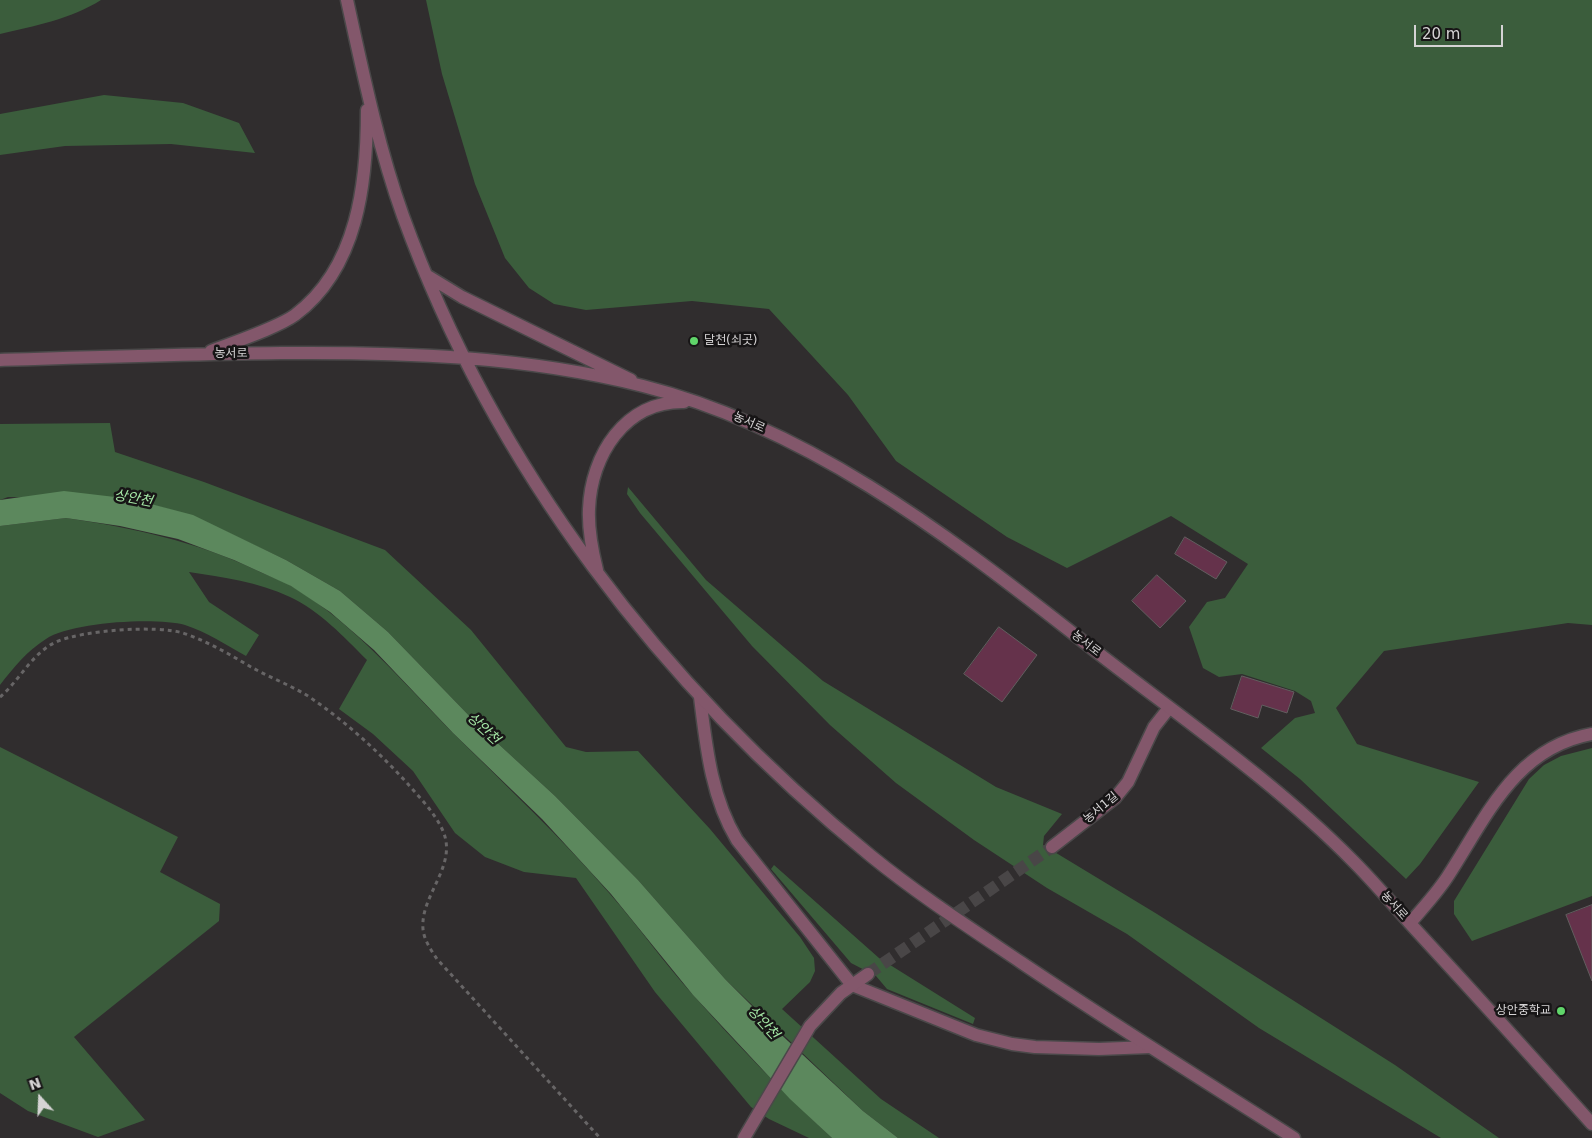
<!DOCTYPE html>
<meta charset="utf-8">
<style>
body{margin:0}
#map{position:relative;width:1592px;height:1138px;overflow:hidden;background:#302d2e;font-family:"DejaVu Sans",sans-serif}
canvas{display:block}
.north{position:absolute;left:15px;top:1073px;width:50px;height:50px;-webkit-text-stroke:4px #171516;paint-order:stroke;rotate:340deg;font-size:14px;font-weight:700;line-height:20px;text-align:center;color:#d5d3d4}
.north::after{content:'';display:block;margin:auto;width:18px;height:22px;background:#d5d3d4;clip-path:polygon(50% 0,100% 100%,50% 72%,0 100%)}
.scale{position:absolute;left:1414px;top:25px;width:89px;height:22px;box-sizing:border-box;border:2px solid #d5d3d4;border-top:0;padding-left:6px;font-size:15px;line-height:18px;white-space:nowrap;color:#d5d3d4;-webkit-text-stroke:4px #171516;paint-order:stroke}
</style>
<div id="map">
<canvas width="1592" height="1138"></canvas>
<div class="north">N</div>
<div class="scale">20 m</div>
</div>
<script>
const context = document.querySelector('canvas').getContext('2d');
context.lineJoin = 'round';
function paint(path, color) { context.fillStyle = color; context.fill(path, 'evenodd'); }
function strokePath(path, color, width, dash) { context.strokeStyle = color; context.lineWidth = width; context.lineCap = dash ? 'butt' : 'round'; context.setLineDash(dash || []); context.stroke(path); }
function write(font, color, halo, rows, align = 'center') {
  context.font = font + ' "DejaVu Sans","Noto Sans KR",sans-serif'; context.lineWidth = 5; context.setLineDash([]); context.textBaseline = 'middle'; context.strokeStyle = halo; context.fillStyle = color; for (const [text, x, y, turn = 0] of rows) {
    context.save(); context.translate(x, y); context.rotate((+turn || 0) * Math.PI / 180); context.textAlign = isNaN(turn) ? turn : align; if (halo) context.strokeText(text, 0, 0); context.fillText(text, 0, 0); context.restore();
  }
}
const green = new Path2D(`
 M0 0H101C71 19 34 26 0 34Z
 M426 0H1592V625L1568 623 1384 651 1336 708 1357 744 1479 782 1420 864 1406 879 1300 779 1261 748 1295 718 1315 713 1311 701 1295 691 1242 674 1219 677 1203 668 1189 627 1207 602 1225 598 1248 564 1171 516 1067 568 1007 537 896 461 848 395 769 309 692 301 586 310 554 304 529 288 505 258 475 184 442 74Z
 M104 95 183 103 239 123 255 153 171 144 65 146 0 155V114Z
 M110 423 115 452 204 482 385 550 471 630 566 747 586 752 638 751 710 829 800 937 814 958 815 971 810 982 782 1009 881 1099 939 1138H898L863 1111 725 979 638 880 555 796 480 727 388 632 340 591 286 560 193 516 132 499 8 497 0 500V424Z
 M628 487 706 580 823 681 996 787 1062 814 1044 836 1043 845 1157 914 1395 1065 1499 1138H1441L1259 1028 1127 934 1047 888 974 840 896 783 830 725 752 646 640 513 627 494Z
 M66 518C134 528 194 541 256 570 268 576 282 580 293 587 357 626 402 682 454 734 507 787 561 837 610 894 639 927 664 963 694 996 737 1045 784 1093 832 1138H809L769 1119 751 1107 655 992 576 878 524 872 485 857 455 833 413 771 373 734 339 709 367 660C344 637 320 611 290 597 258 582 223 577 189 572L209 602 259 635 246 656C226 645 207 632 185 625 156 617 71 622 46 639 27 651 14 667 0 685V526Z
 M0 747 178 837 160 872 220 904 219 921 74 1037 145 1120 98 1137 28 1111 0 1093Z
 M1592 748V896L1472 941 1454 914V901L1529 779 1544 765 1561 756Z
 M774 865 879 958 975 1018 973 1024 887 989 876 976 851 963 771 869Z`);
const water = new Path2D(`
 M64 491 132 499 193 515 286 560 340 591 388 632 480 727 555 796 638 880 725 979 773 1027 863 1111 898 1138H832L790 1099 693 995 611 894 542 819 453 733 374 650 330 612 291 586 234 560 178 539 120 526 66 518 0 526V500Z`);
const building = new Path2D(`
 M1185 537 1227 562 1216 579 1175 554Z
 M1157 575 1186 601 1160 628 1132 601Z
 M999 627 1037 655 1002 702 964 674Z
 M1242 676 1294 692 1287 713 1262 705 1258 718 1231 709Z
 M1592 905V981L1566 915Z`);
const minorTunnel = new Path2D(`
 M868 974 1052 847`);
const path = new Path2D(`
 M0 697C20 680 32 653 56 642 83 630 156 625 183 633 207 641 229 654 251 667 269 677 290 685 308 696 345 721 377 750 407 783 420 798 435 813 443 831 458 866 420 895 423 929 424 940 431 950 437 959L600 1138`);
const service = new Path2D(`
 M700 697C706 745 711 797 737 840L852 985 976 1035 1012 1044 1035 1047 1099 1049 1150 1047`);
const minor = new Path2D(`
 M1052 847 1115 798 1128 782 1154 727 1169 708
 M1410 923C1423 908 1437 893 1448 876 1487 816 1515 748 1592 734
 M744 1138 810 1026 841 993 868 974`);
const tertiary = new Path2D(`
 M347 0C363 73 378 146 403 216 495 469 663 687 871 856 919 895 970 928 1022 963 1111 1023 1203 1080 1294 1138
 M426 275 462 297 631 380
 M211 351C234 342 277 328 295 315 358 268 367 182 367 110
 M0 360C94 357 187 354 281 353 402 352 525 356 643 386 805 427 941 530 1070 631 1165 707 1267 774 1353 861 1375 883 1395 907 1416 930 1475 994 1534 1059 1592 1124
 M597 570C592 550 588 530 589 509 591 455 625 401 684 402`);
const markers = [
 [694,341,5,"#60d56a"],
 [1561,1011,5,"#60d56a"]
];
const poiNames = [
 ["달천(쇠곳)",704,341],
 ["상안중학교",1551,1011,"right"]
];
const streetNames = [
 ["농서로",231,354],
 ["농서로",749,423,24],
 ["농서로",1086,644,38],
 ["농서1길",1101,808,-40],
 ["농서로",1394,906,48]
];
const waterNames = [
 ["상안천",133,499,11],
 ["상안천",483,729,43],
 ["상안천",763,1023,48]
];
paint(green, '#3b5d3c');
paint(water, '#5c885d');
paint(building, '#65324b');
strokePath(building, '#625e5f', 1);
strokePath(minorTunnel, '#494647', 12, [12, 6]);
strokePath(service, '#4a4849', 15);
strokePath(minor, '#4a4849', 15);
strokePath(tertiary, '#4a4849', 15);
strokePath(path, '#676566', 3, [4, 4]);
strokePath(service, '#83576b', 12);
strokePath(minor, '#83576b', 12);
strokePath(tertiary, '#83576b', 12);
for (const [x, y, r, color] of markers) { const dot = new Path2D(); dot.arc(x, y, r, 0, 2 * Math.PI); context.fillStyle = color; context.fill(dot); strokePath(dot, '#171516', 2); }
write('12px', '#d5d3d4', '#171516', poiNames, 'left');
write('12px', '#d5d3d4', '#171516', streetNames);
write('italic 14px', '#a3e5a4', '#171516', waterNames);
</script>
